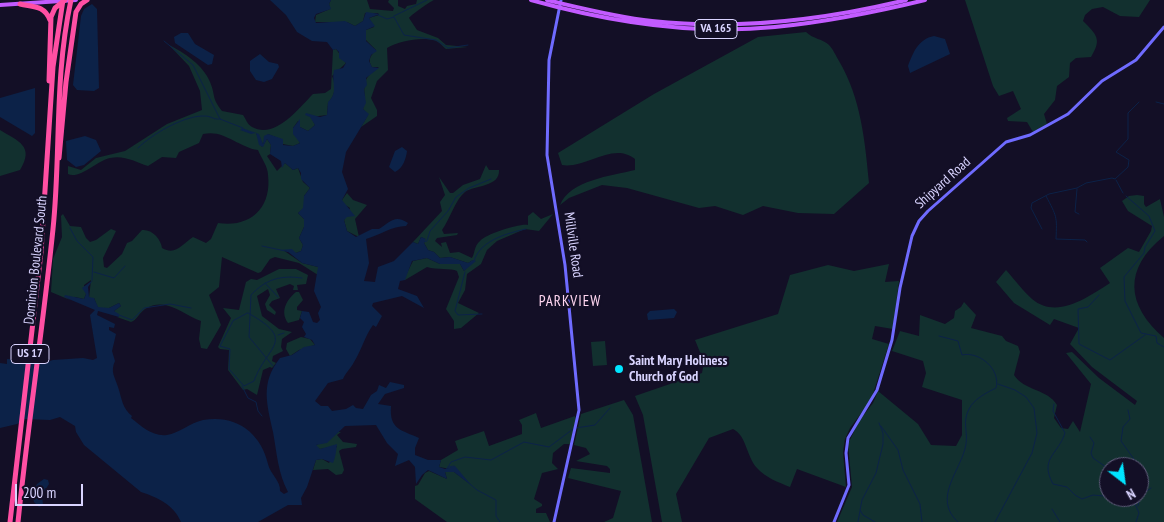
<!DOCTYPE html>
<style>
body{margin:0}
#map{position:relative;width:1164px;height:522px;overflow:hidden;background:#130f26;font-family:"PT Sans Narrow",sans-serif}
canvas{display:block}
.north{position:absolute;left:1099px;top:457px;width:50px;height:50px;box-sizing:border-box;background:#130f26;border:1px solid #625e7d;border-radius:50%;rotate:150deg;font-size:14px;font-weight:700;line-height:20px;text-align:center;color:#d9d4ff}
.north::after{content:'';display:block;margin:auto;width:18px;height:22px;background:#00e5ff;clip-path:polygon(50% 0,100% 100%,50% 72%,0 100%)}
.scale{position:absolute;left:15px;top:484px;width:68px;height:22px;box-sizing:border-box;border:2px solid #d9d4ff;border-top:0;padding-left:6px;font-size:15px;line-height:18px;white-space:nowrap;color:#d9d4ff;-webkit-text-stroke:4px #130f26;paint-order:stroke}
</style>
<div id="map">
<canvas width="1164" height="522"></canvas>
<div class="north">N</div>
<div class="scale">200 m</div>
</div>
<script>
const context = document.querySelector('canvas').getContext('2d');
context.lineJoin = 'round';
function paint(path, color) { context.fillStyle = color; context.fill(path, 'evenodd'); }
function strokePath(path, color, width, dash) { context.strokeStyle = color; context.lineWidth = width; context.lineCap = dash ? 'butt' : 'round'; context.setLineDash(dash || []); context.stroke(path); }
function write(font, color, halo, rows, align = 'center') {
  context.font = font + ' "PT Sans Narrow",sans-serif'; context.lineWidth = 4.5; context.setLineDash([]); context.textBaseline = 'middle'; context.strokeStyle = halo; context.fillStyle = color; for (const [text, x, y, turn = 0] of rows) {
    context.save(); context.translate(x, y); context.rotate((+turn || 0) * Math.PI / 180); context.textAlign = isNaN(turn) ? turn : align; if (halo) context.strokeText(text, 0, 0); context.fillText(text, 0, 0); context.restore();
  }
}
const green = new Path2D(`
 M331 0H367L370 9 393 11 394 8 388 2 389 0H398V6L405 9 407 6 416 4 417 0H434C431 1 411 15 409 18L417 30 438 38 446 45 468 47 446 49C442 46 439 41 433 40 420 37 399 41 387 48L388 70 377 81 371 98 377 110V116L361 127 368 115 363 109C369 90 355 83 379 67H372C367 60 371 55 376 50L366 40V30L374 27 369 18 379 15 378 13H365L363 21 355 26 347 22H315L316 15 330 9 329 4Z
 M965 0H1150L1139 17 1120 16 1103 7 1092 9 1085 15 1083 21C1097 35 1102 39 1091 57L1076 58 1070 63 1069 77 1057 86 1055 100 1044 114 1047 124 1033 132 1027 122 1008 121 1007 118 1021 109 1013 91 999 96 993 86Z
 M806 32C813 39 823 39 829 45 833 49 836 56 839 61 861 98 865 141 869 183L834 214 798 213 763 206 743 215 715 206 699 208 627 188 602 185 569 198 560 205C570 180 611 176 635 170V159C613 141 586 169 562 165L558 153 654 94 758 37Z
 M169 45C185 53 203 65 210 82 216 96 211 97 222 111L243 115C246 119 247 124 252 127 275 140 299 108 313 94L325 93 331 89 333 50 336 49 346 63 332 76C337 87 335 95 328 103L327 115 311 117 315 125 308 131 300 127V122L298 121 293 128 300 143 293 146 283 144V140L268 134 263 144 256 133 262 147 267 139 271 145 270 154 267 156 277 171 285 163 293 170 298 168 303 182 310 188 304 196V208L298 213 304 219V227L299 238 303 245 301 251 296 253 283 250 302 263 318 267V275L299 263 275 257 270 259 261 272 258 273 222 257 219 287 209 295 221 325 207 349 201 348 199 339 201 321C183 315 166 296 145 309 139 313 137 320 131 322L117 317H119L114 311 121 306 119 303 109 308H98L94 298H89L91 280 84 285 86 294 84 299 75 297 67 298 70 300 51 292 53 259 62 237 61 216 63 214 70 226 81 227 86 238 90 242 96 240 111 229 116 231 103 258 104 267 107 268 122 254 127 243 132 241 142 230C152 229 161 239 162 248 176 256 182 244 193 237L206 243 211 239 218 223C250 228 272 208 268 175 268 166 261 158 258 150 238 147 224 129 203 134L199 143 179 152 176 158 162 157 148 166C135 162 125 155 110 158 98 160 79 180 68 174V166L81 170 96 158 125 151 167 124 202 110 200 91 189 66Z
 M0 130C18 141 35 146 20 170L0 176Z
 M486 165 489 170H499C500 187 475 185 465 192 455 200 450 219 442 230L444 234 458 233 457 235 437 238 435 241 442 247 441 243 446 242 450 253 459 252 472 258C475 253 474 246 480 241 486 234 520 223 528 225V216L533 212 541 219 553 214 539 231 525 229 497 241 487 250 481 264 467 274 465 290 458 303 479 313 461 328 454 329V321L446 309 459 277 457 271C451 268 437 270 427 267L405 280V277L413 261 427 258 440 264H460L464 271 473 260 468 263 450 257 440 258 434 252 428 250 424 243 425 239 421 237 418 244 413 242 442 211 440 202 445 195 439 177 450 193H453L463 185 480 179Z
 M347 193 353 200 367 205 355 219 359 237 347 231 344 220 350 208 342 203V200Z
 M1137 195 1144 196V204L1146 207 1160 199 1164 217V236C1123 269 1126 305 1164 338V522H837L852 487 848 444 859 421 873 403 878 391 918 424 931 445 956 446 962 435V400L922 387 926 373 923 361 892 351 900 331 919 336 920 315 945 324 954 318 955 311 961 307 964 302 976 315 971 328 1002 336 1006 341 1018 346 1020 352 1014 375C1024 391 1048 389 1057 405L1054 418 1061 428 1068 429 1073 421 1080 432 1091 384 1066 353 1072 352 1099 378 1135 405 1137 401 1092 367 1070 344 1079 328 1054 319 1050 325 1014 303 996 282 1006 270C1015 280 1023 291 1032 299 1057 320 1088 297 1110 283L1100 268 1128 248 1139 252 1151 231 1152 226 1128 211 1122 201 1129 196ZM1109 467H1139V497H1109Z
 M889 264 885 282 899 281 893 329 875 326 872 339 889 344 871 400 850 428 845 439 843 452 846 487 797 469 790 487C778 482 766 478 757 468 746 456 747 436 733 429L709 438 676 494 682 522H662L643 415 635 396 702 373 704 362 695 340 778 314 790 275 828 265 854 271Z
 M279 269H296L308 275 306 284 297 285 298 290H293L294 286 290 284 276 289 280 298 272 301 269 305 276 312 275 315 267 310 265 304 270 295 268 289 257 296 262 316 279 329 292 332 282 339 281 347 283 351 273 356 272 361 276 363 272 368 270 367 263 370 257 395 247 389 243 390 228 370 229 350 220 349 218 347 231 318 223 308 239 310 246 282 251 279 257 280Z
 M296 292H299L303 300 297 307V310L302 311 299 320 288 323C280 312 286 300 296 292Z
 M301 337 310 339 315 345 299 350 290 356 286 349 287 343Z
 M605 341 607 365 593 366 591 342Z
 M624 400 633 415 652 522H604L613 518 621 491 568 478 571 468 610 473V469L607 466 576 461 590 454 586 448 574 445 581 414Z
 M536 413 541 428 575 416 576 419 570 444H564L553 453 552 463 558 469 542 473 534 499 542 504V506L536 509V513H546L550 522H447L415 499V486L418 485 425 473 429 471 447 479 445 472H454L470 484 457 470 439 467 441 460 458 450 455 441 484 431 489 446 522 434V425L519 420Z
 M338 432H341L337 435 343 442 357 444 356 447 342 449 339 451 344 470 342 474 336 475 328 469 313 470 316 460 322 459 329 463 337 446 320 449 315 446Z`);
const water = new Path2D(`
 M270 0H331L329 4 331 9 316 14 314 18 316 23 345 21 355 26 363 21 366 12 380 14 369 18 375 26 366 30V41L377 51 371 55 369 61 372 67 379 68 366 78 367 85 364 89 366 103 363 109 369 114 346 152 342 172 348 189 342 200 355 216 347 217 344 220 347 231 356 237 372 229H379C390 222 395 214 408 223L406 226C392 226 380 235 366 239L369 263 364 281 375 282 378 267 394 261 413 242 418 244 421 237 426 239 424 243 428 250 434 252 440 258 450 257 468 263 473 260 476 261 464 271 460 264H440L427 258 412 261 405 280 400 281 398 289 417 296 424 308 402 296 373 303 372 306 382 316 376 327 373 325C365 336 362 349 354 362 351 368 346 372 343 379L328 383 315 401 321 406H328L332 411 346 409 353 405 356 408 363 409 371 395 377 391 379 385 386 388 390 382 404 385V388L385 394 378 404 391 406C389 430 402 430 419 438L415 448V455L428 460H441L439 467 445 469 455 466 472 486 454 472H445L447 479 428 470 422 475 416 484 415 467 409 460 395 466 398 454 387 443 376 425 345 426 327 443 316 445 320 449 337 444C336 451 336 456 333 463L322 459 316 460 307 487 301 498 302 505H288L258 522H181C174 505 157 497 141 492L84 445 76 432 75 426 60 417 50 420 25 419 17 424 0 428V363L7 364V359L23 360 38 365 53 360 83 358 93 360 97 358 90 315 95 310 64 297 65 295 84 299 86 294 82 288 93 280 88 287 89 297 94 298 98 307 109 308 119 303 121 306 114 311 119 314V317L98 311 97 315 115 324 114 328 109 327V330L116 334 112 351 115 361C110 372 115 377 118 387 122 399 122 408 132 416L131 418C141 426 153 437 167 435 179 433 190 423 203 420 236 414 261 433 268 464 270 474 281 481 280 491L284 494 288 492C278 473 277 454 273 432 267 404 260 383 280 358L292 355 304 347 315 345 312 340 304 337 306 334 302 327 304 322 300 318 302 311 309 312 313 322 317 323 320 320 318 313 321 307 314 291 318 267 302 263 287 251 280 250 292 249 296 253 301 251 303 245 299 238 304 227V219L298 213 303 208 304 196 310 188 301 179V173L298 168 293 170 285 163 282 168 281 161 270 154 271 145 267 139 263 147 259 145 256 133 251 134 240 130 242 128 259 134 263 144 264 136 268 134 283 139V145L293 146 300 143 293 134V128L300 119V127L308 131 315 125 310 117 305 115 306 113 320 117 327 115 328 102C339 92 331 83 334 70L343 68 346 63 339 58V52L336 49 333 50 327 42 312 41 297 32 286 15Z
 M92 4 97 9 99 88 94 91 77 90 73 85 81 16 84 9Z
 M181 33H188L195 44 214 55 212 64 208 65 175 43 174 37Z
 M934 36 945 39 950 54 910 73 908 66C913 53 918 39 934 36Z
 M260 54 269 62 278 64 279 67 272 79 264 82 256 80 250 71V61Z
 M35 88V133L32 136 0 117V98Z
 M85 136 96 140 101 151 84 165 76 167 67 160 66 141Z
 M402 147 407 151C406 159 403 168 395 172L389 167 395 151Z
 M674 309 677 312 674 318 648 320 647 314 650 311Z
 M44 479 48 480 49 484 42 495 43 505 39 507 34 502 32 494 37 484Z`);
const stream = new Path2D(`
 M378 15 387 19 394 17 404 35 436 40 448 48 468 45
 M394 16 427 0
 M164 41 193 65 220 119 243 128
 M1156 102 1164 104
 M138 148C152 134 185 115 205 116 211 116 214 120 220 119
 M1116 180 1123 193
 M1077 189 1075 212 1079 214
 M1046 196C1057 217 1057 216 1056 239L1085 240 1087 242
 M1126 196 1149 216 1155 231 1145 247 1144 253 1124 277 1125 301 1141 333 1156 336 1157 343 1164 347
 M70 228 77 241 93 257 92 280
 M1042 229 1031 208 1032 203 1049 194 1077 188 1086 183 1112 178 1115 179 1128 167 1129 160 1116 152 1128 139V113L1139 102
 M424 242 427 241 430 231 448 211 456 197 469 188 491 179
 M262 246 290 252
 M474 261C480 240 508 233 526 229
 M94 272 114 278 125 266
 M465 272 455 311 458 315 482 314
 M265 283 278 297
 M1099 295 1088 307 1078 309 1079 344 1110 360 1145 335
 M248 313C298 341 267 345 254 381L244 386 229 369 230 349 220 346 233 321Z
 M119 315 132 320 144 308 170 304 191 308
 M278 335 284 333
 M939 336 958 341 962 355C979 351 1001 369 996 388 986 393 974 399 969 409 962 422 968 431 966 444 962 470 931 498 958 522
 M273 366 249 337 251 295C266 279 281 275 302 278
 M242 386 248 398 256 402 258 411 262 416
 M1054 404 1053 411 1065 433C1058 455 1039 458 1053 484L1067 487 1075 495 1082 499 1093 495 1115 497
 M1128 410 1130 419 1123 427 1121 441 1136 462V467
 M881 426 898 450 903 470 920 504 922 522
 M576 428 595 425 610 408
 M1090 437 1094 443 1091 453 1093 458 1106 467 1109 481
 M448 467 451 462 465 457 491 460 524 442 549 447 573 429
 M446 470 448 467 454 466
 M470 484 477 490 496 500V516L500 522
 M1132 497 1139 513 1136 522
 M1138 506 1140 496 1151 488
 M1052 509 1060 522
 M858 522 860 511
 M875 522 863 515 860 510 862 500 876 473 883 444V433L879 423
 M995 522 1032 453 1037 433 1034 408 1026 397 1015 390 998 384`);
const secondary = new Path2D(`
 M554 522 579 410 565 265 547 155 549 60 561 0
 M834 522 849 485 846 453 848 438 877 390 892 340 900 288 912 236 919 221 928 211 1006 142 1030 135 1068 114 1102 81 1136 60 1164 27`);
const primary = new Path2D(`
 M531 0C609 22 694 35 775 27 825 22 876 12 925 0
 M547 0C581 8 616 17 652 21 736 30 824 20 906 0
 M0 5 76 0`);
const highway = new Path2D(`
 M20 4C33 7 44 5 50 20
 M49 81 51 17 55 8 65 0
 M59 158 66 82 76 12 81 4 87 0
 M10 522 41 252 53 67 63 0
 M18 522C28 424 43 327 53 229 61 152 54 78 71 0`);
const markers = [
 [619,369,5,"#00e5ff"]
];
const shields = [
 [716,29,42],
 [30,354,38]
];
const shieldNames = [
 ["VA 165",716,29],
 ["US 17",30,354]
];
const streetNames = [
 ["Shipyard Road",943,183,-42],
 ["Millville Road",573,245,82],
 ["Dominion Boulevard South",36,260,-84]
];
const poiNames = [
 ["Saint Mary Holiness",629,361],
 ["Church of God",629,377]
];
const neighbourhoodNames = [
 ["PARKVIEW",570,302]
];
paint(green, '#12302f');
paint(water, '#0c2248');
strokePath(stream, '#0c2248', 1);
strokePath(secondary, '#6f6bff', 3);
strokePath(primary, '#c25bff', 4);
strokePath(highway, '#ff4fa3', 5);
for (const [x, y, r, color] of markers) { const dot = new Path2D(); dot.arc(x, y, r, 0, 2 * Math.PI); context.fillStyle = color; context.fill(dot); strokePath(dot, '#130f26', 2); }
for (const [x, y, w] of shields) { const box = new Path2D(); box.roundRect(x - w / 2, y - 9.5, w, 19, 4); context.fillStyle = '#130f26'; context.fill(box); strokePath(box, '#d9d4ff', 1); }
write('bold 12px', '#d9d4ff', null, shieldNames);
write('14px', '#d9d4ff', '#130f26', streetNames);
write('bold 14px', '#d9d4ff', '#130f26', poiNames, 'left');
context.letterSpacing = '1px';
write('15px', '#ffd6f0', '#130f26', neighbourhoodNames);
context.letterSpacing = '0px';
</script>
